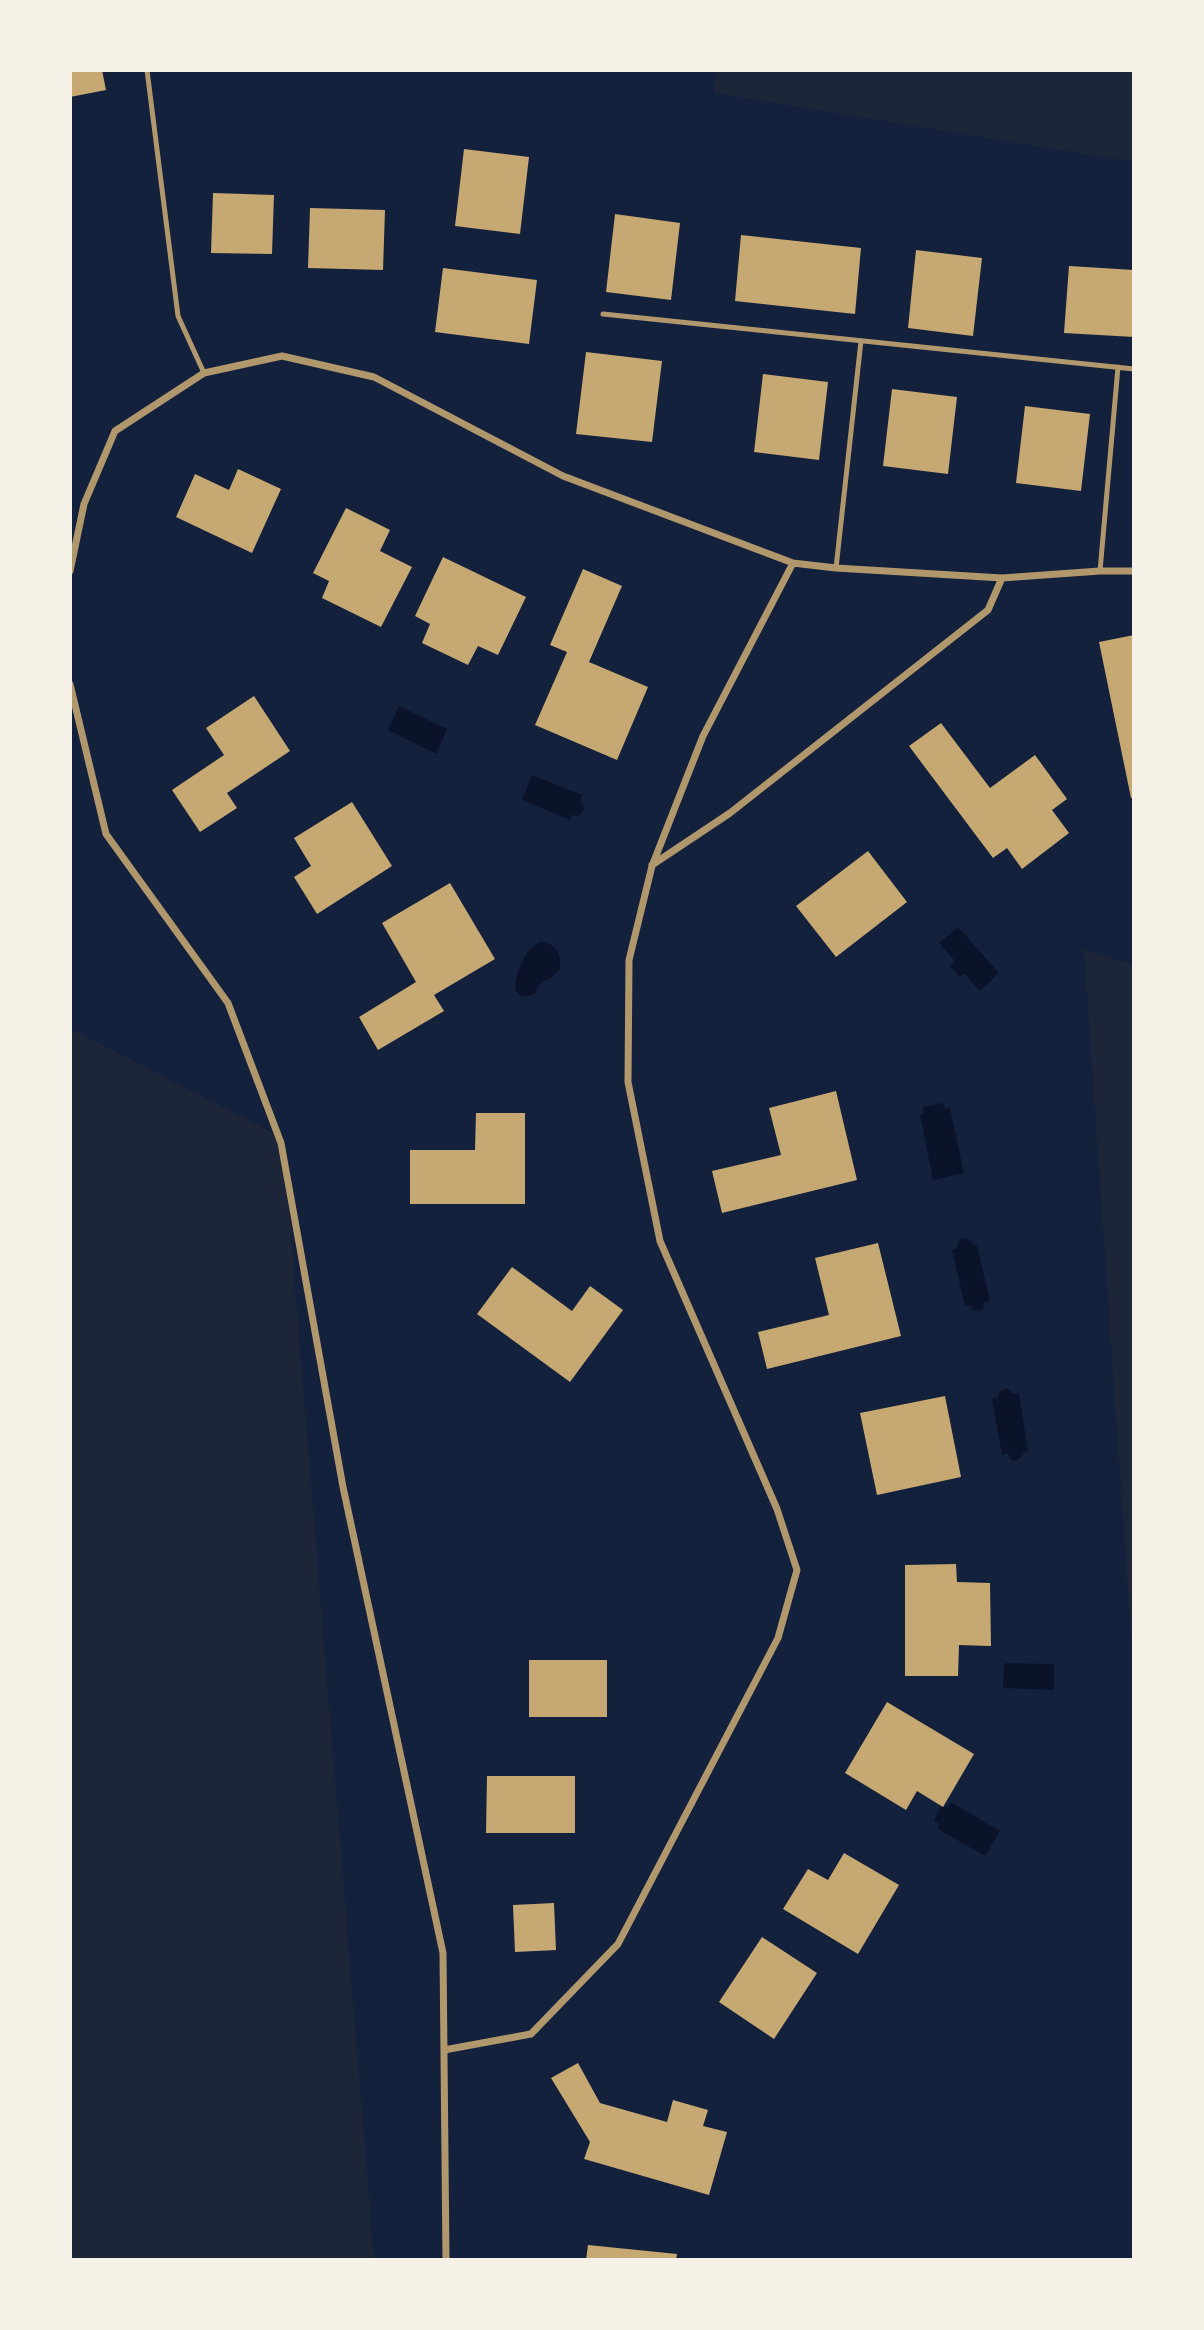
<!DOCTYPE html>
<style>
body{margin:0}
#map{position:relative;width:1204px;height:2330px;overflow:hidden;background:#14213d;font-family:Lato,sans-serif}
canvas{display:block}
.frame{position:absolute;inset:0;border:72px solid #f6f1e7;pointer-events:none}
</style>
<div id="map">
<canvas width="1204" height="2330"></canvas>
<div class="frame"></div>
</div>
<script>
const context = document.querySelector('canvas').getContext('2d');
context.lineJoin = 'round';
function paint(path, color) { context.fillStyle = color; context.fill(path, 'evenodd'); }
function strokePath(path, color, width, dash) { context.strokeStyle = color; context.lineWidth = width; context.lineCap = dash ? 'butt' : 'round'; context.setLineDash(dash || []); context.stroke(path); }
const green = new Path2D(`
 M717 70H1134V162L714 93Z
 M1084 949 1134 965V1680Z
 M70 1028 283 1138 374 2260H70Z`);
const water = new Path2D(`
 M399 706 447 729 436 754 388 730Z
 M532 775 582 795 580 800 585 809 579 816 572 815 570 820 522 800Z
 M958 927 999 973 980 991 965 974 960 977 950 966 955 961 939 943Z
 M540 942C556 942 562 955 560 969L551 978 541 982 535 994 522 997 515 990C515 974 525 948 540 942Z
 M943 1103 945 1109 950 1108 964 1173 933 1180 920 1115 924 1114 923 1107Z
 M963 1238 970 1240 973 1245H977L990 1301 984 1302 983 1309 978 1311 972 1309 970 1305 965 1306 952 1250 957 1248 958 1242Z
 M1005 1389H1009L1013 1394H1019L1028 1451 1023 1452 1021 1458 1015 1461 1011 1460 1008 1453 1002 1455 992 1399 998 1398 999 1392Z
 M1004 1663 1054 1664V1690L1003 1688Z
 M951 1802 1000 1831 985 1856 938 1829 939 1824 934 1820 941 1806 948 1807Z`);
const building = new Path2D(`
 M70 70H102L106 90 70 97Z
 M464 149 529 157 520 234 455 226Z
 M213 193 274 195 272 254 211 253Z
 M310 208 385 210 383 270 308 268Z
 M615 214 680 223 671 300 606 292Z
 M741 235 861 248 855 314 735 301Z
 M916 250 982 258 973 336 908 328Z
 M1069 266 1134 270V337L1064 333Z
 M443 268 537 280 529 344 435 332Z
 M586 352 662 361 652 442 576 434Z
 M763 374 828 382 819 460 754 452Z
 M892 389 957 397 948 474 883 466Z
 M1025 406 1090 414 1081 491 1016 483Z
 M238 469 281 489 252 553 176 517 195 474 229 490Z
 M346 508 390 530 380 551 412 567 381 627 322 598 329 581 313 573Z
 M443 557 526 597 498 655 478 646 468 665 422 643 430 624 415 616Z
 M583 569 622 586 589 662 648 687 617 760 535 725 567 652 550 645Z
 M1134 635V797L1131 798 1099 642Z
 M254 696 290 751 227 793 237 808 200 832 172 790 224 755 206 728Z
 M941 723 990 788 1035 755 1067 799 1052 810 1069 833 1022 869 1007 848 993 858 909 746Z
 M352 802 392 866 317 914 294 877 311 866 294 838Z
 M868 851 907 902 836 957 796 906Z
 M450 883 495 959 434 995 444 1011 378 1050 359 1017 416 982 382 923Z
 M836 1091 857 1180 722 1213 712 1171 781 1155 769 1108Z
 M476 1113H525V1204H410V1150H475Z
 M878 1243 901 1336 767 1369 758 1332 829 1315 815 1258Z
 M512 1267 572 1311 590 1286 623 1310 570 1382 477 1314Z
 M945 1396 961 1477 877 1495 860 1413Z
 M956 1564 957 1582 990 1583 991 1646 959 1645 958 1676H905V1565Z
 M529 1660H607V1717H529Z
 M887 1702 974 1754 943 1807 917 1791 906 1810 845 1773Z
 M487 1776H575V1833H486Z
 M844 1853 899 1885 858 1954 783 1909 808 1869 828 1880Z
 M554 1903 556 1950 515 1952 513 1905Z
 M762 1937 817 1973 774 2039 719 2002Z
 M578 2063 600 2103 667 2122 673 2100 708 2110 703 2126 727 2132 709 2195 584 2159 590 2142 551 2078Z
 M588 2245 677 2254 676 2260H586Z`);
const service = new Path2D(`
 M147 70 178 316 204 373
 M603 314 1134 369
 M836 568 861 341
 M1100 571 1118 367`);
const minor = new Path2D(`
 M70 571 84 504 115 431 204 373 282 356 374 377 563 476 793 563 836 568 1002 578 1100 571H1134
 M70 684 106 834 228 1003 281 1143 343 1487 443 1953 446 2260
 M652 865 730 813 988 610 1002 578
 M444 2050 531 2034 618 1944 778 1638 797 1570 777 1509 660 1241 628 1082 629 960 652 866 703 736 793 563`);
paint(green, '#1d2539');
paint(water, '#0b132b');
paint(building, '#c6a872');
strokePath(service, '#b1986c', 5);
strokePath(minor, '#b1986c', 7);
</script>
